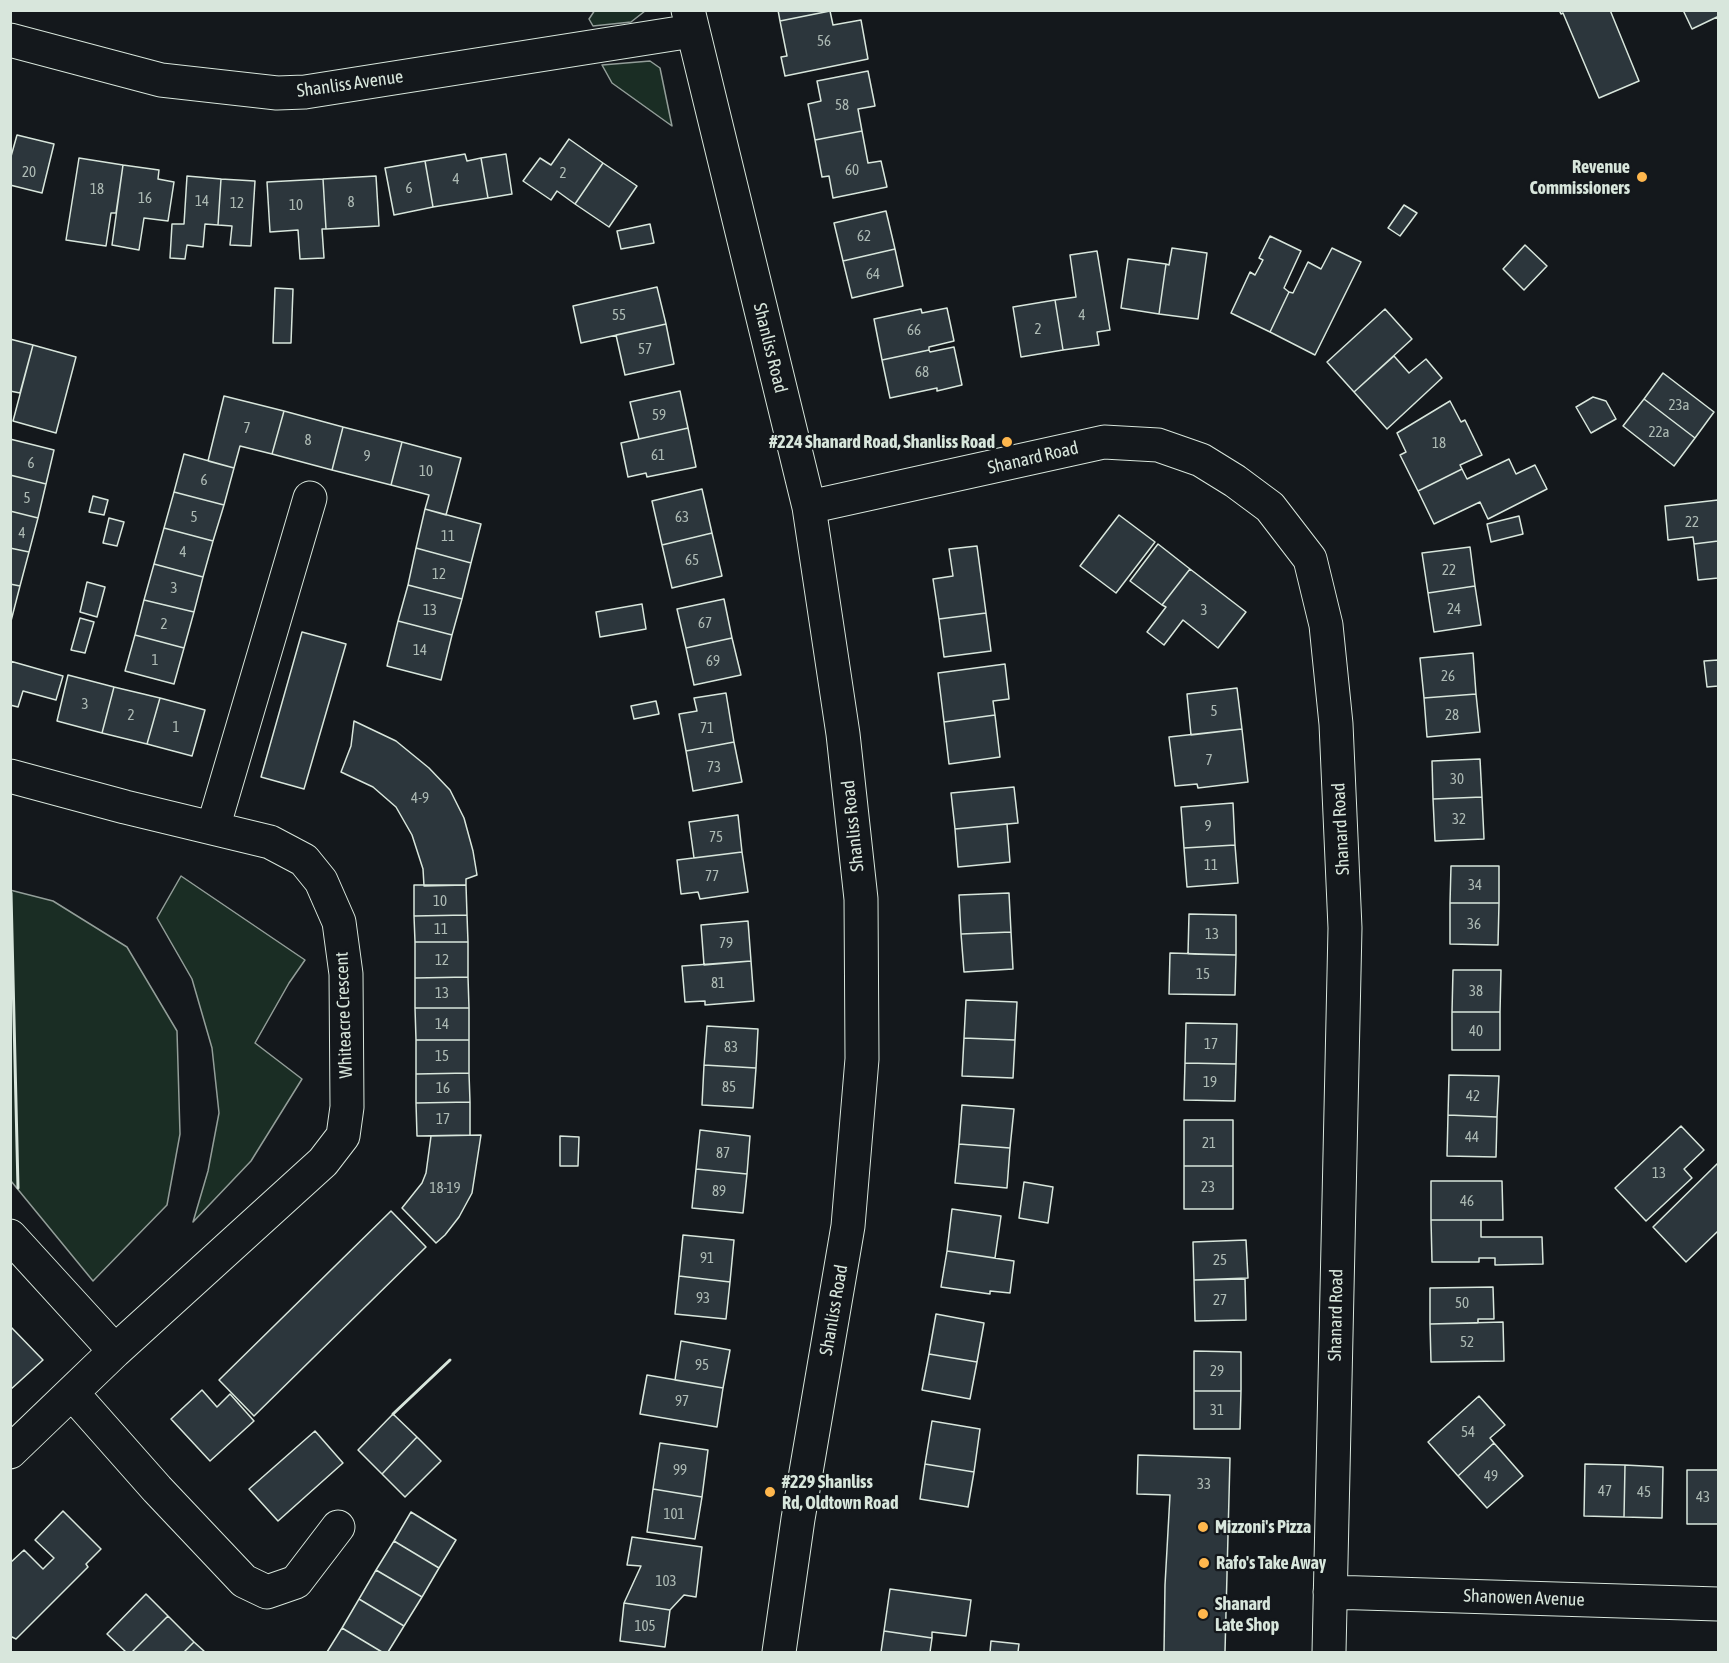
<!DOCTYPE html>
<style>
body{margin:0}
#map{position:relative;width:1729px;height:1663px;overflow:hidden;background:#14181c;font-family:"Asap Condensed",sans-serif}
canvas{display:block}
.frame{position:absolute;inset:0;border:12px solid #d8e6dc;pointer-events:none}
</style>
<div id="map">
<canvas width="1729" height="1663"></canvas>
<div class="frame"></div>
</div>
<script>
const context = document.querySelector('canvas').getContext('2d');
context.lineJoin = 'round';
function paint(path, color) { context.fillStyle = color; context.fill(path, 'evenodd'); }
function strokePath(path, color, width, dash) { context.strokeStyle = color; context.lineWidth = width; context.lineCap = dash ? 'butt' : 'round'; context.setLineDash(dash || []); context.stroke(path); }
function write(font, color, halo, rows, align = 'center') {
  context.font = font + ' "Asap Condensed",sans-serif'; context.lineWidth = 4.5; context.setLineDash([]); context.textBaseline = 'middle'; context.strokeStyle = halo; context.fillStyle = color; for (const [text, x, y, turn = 0] of rows) {
    context.save(); context.translate(x, y); context.rotate((+turn || 0) * Math.PI / 180); context.textAlign = isNaN(turn) ? turn : align; if (halo) context.strokeText(text, 0, 0); context.fillText(text, 0, 0); context.restore();
  }
}
const green = new Path2D(`
 M595 10H645V11L631 22 593 26 589 19Z
 M650 61 660 68 672 126 612 83 602 65Z
 M181 876 305 960 289 983 255 1043 302 1079 251 1161 193 1222 208 1171 219 1113 212 1048 192 979 157 918Z
 M10 890 53 901 127 947 177 1031 180 1134 167 1205 93 1281 11 1181Z`);
const building = new Path2D(`
 M778 10H830V11L780 21Z
 M1559 10H1610L1639 81 1599 98 1563 13 1561 14Z
 M1683 10H1718V20L1717 17 1692 29Z
 M830 11 833 25 861 20 868 59 785 76 781 57 787 56 780 21Z
 M868 71 875 106 858 109 862 131 815 140 808 104 821 101 817 81Z
 M862 131 868 163 881 161 887 187 833 198 829 176 822 177 815 140Z
 M17 135 54 144 42 193 10 185V160Z
 M569 139 603 163 575 204 557 191 551 200 523 181 540 158 551 165Z
 M465 154 467 161 481 158 488 198 433 207 425 161Z
 M506 154 512 194 488 198 481 158Z
 M79 158 123 165 116 213H111L106 246 66 240Z
 M425 161 433 207 394 215 385 168Z
 M603 163 637 186 609 227 575 204Z
 M123 165 159 170 158 179 174 182 168 221 144 218 139 250 112 245Z
 M187 176 221 179 218 225 205 224 203 247 187 245 185 259 170 258 172 224H184Z
 M376 176 379 226 326 229 323 179Z
 M221 179 255 181 251 246 230 245 232 226 218 225Z
 M323 179 326 229H322L324 258 300 259 298 230 270 232 267 182Z
 M1404 205 1417 213 1400 236 1388 228Z
 M886 211 895 249 843 261 834 223Z
 M650 224 654 243 621 249 617 231Z
 M1270 236 1301 251 1284 288 1289 292 1270 332 1231 313 1250 272 1255 275 1263 260 1259 258Z
 M1525 245 1547 266 1524 290 1503 269Z
 M1172 248 1207 253 1198 319 1159 314 1166 264 1169 265Z
 M1332 248 1361 262 1315 355 1270 332 1289 292 1293 293 1308 262 1321 269Z
 M895 249 903 286 852 298 843 261Z
 M1097 251 1110 330 1097 332 1099 345 1063 350 1055 300 1076 297 1070 255Z
 M1128 259 1166 264 1159 314 1121 308Z
 M657 287 666 324 581 343 573 306Z
 M275 288 293 289 291 343H273Z
 M1055 300 1063 350 1021 357 1013 307Z
 M947 308 954 341 929 347V350L882 360 874 319 921 309 922 313Z
 M1385 309 1412 339 1354 392 1327 362Z
 M666 324 674 364 625 375 616 335Z
 M10 339 33 345 20 393 10 391Z
 M33 345 76 357 56 433 13 421Z
 M954 347 962 385 937 391V388L890 398 882 360 929 350 930 352Z
 M1394 356 1409 373 1426 359 1442 378 1387 429 1354 392Z
 M1663 373 1714 412 1695 438 1644 399Z
 M680 391 688 428 639 439 630 402Z
 M224 396 284 411 272 454 240 446 234 468 208 461Z
 M1593 397 1606 401 1616 419 1591 433 1576 407Z
 M1644 399 1695 438 1674 466 1623 426Z
 M1450 401 1461 422 1465 420 1482 455 1460 465 1462 469 1418 491 1400 455 1406 452 1397 433Z
 M284 411 343 427 332 470 272 454Z
 M343 427 402 442 391 485 332 470Z
 M688 428 696 467 647 477 646 473 628 477 621 443Z
 M10 439 54 450 46 484 10 475Z
 M402 442 461 458 446 515 425 509 429 495 391 485Z
 M184 454 234 468 224 505 174 492Z
 M1509 459 1516 474 1535 465 1547 489 1488 519 1480 502 1434 524 1418 491 1462 469 1467 479Z
 M10 475 46 484 38 518 10 511Z
 M702 489 712 533 662 545 652 501Z
 M174 492 224 505 213 541 164 528Z
 M93 496 108 500 104 515 89 512Z
 M1718 500V541L1694 544 1693 537 1668 540 1665 506Z
 M425 509 481 524 471 563 416 548Z
 M10 511 38 518 29 552 10 548Z
 M1119 515 1155 542 1116 593 1080 566Z
 M1519 516 1523 534 1491 542 1487 524Z
 M109 518 124 522 117 546 103 543Z
 M164 528 213 541 203 577 154 564Z
 M712 533 722 576 672 588 662 545Z
 M1718 541V578L1698 580 1694 544Z
 M1158 544 1190 569 1162 605 1130 581Z
 M977 546 986 613 939 619 933 579 953 576 949 549Z
 M1470 547 1475 586 1428 593 1422 553Z
 M10 548 29 552 20 586 10 584Z
 M416 548 471 563 462 599 408 585Z
 M154 564 203 577 194 612 144 600Z
 M1190 569 1246 612 1218 648 1183 620 1164 645 1147 632 1166 607 1162 605Z
 M87 582 105 587 97 617 80 612Z
 M10 584 20 586 11 621 10 620Z
 M408 585 462 599 452 635 398 621Z
 M1475 586 1481 625 1434 632 1428 593Z
 M724 599 732 638 686 648 677 609Z
 M144 600 194 612 184 648 135 635Z
 M642 604 646 629 600 637 596 612Z
 M986 613 991 651 944 657 939 619Z
 M80 618 94 622 85 653 71 650Z
 M398 621 452 635 441 680 387 666Z
 M302 632 346 644 304 789 261 777Z
 M135 635 184 648 174 684 125 671Z
 M732 638 741 675 694 685 686 648Z
 M1473 653 1476 694 1424 698 1420 658Z
 M1718 660V686L1707 687 1704 661Z
 M10 661 63 676 56 700 23 691 18 707 10 705Z
 M1005 664 1009 699 993 701 995 715 944 722 938 673Z
 M68 675 114 687 102 733 57 721Z
 M114 687 160 698 147 744 102 733Z
 M1237 688 1242 729 1191 735 1187 694Z
 M726 693 734 742 686 751 679 714 697 711 694 698Z
 M1476 694 1480 732 1427 737 1424 698Z
 M160 698 205 710 192 756 147 744Z
 M656 701 659 714 634 719 631 706Z
 M995 715 1000 757 949 764 944 722Z
 M354 721 396 741 429 768 450 790 464 818 473 851 477 875 466 879V885L424 886 423 869 412 835 396 807 373 787 341 772 351 746Z
 M1242 729 1248 782 1198 788 1197 784 1175 786 1169 737Z
 M734 742 742 782 693 791 686 751Z
 M1480 759 1482 797 1433 799 1432 761Z
 M1014 787 1018 823 955 829 951 793Z
 M1482 797 1484 839 1435 841 1433 799Z
 M1233 803 1235 845 1184 848 1181 807Z
 M738 815 742 852 694 858 689 822Z
 M1007 824 1010 862 958 867 955 829Z
 M1235 845 1238 883 1187 887 1184 848Z
 M742 852 748 892 700 899 698 892 681 894 677 860Z
 M1451 866H1499V903H1450Z
 M414 885H466L467 915 414 916Z
 M1009 893 1011 932 961 934 959 895Z
 M1450 903H1499L1498 945 1450 944Z
 M1189 914 1236 915V955L1188 954Z
 M467 915 468 942H415L414 916Z
 M748 921 751 961 704 965 701 925Z
 M1011 932 1013 969 964 972 961 934Z
 M415 942H468V977L415 978Z
 M1170 953 1236 955 1235 995 1169 994Z
 M751 961 754 1001 705 1005V1001L685 1002 682 966Z
 M1453 970H1501L1500 1012H1452Z
 M468 977 469 1008H415V978Z
 M966 1000 1017 1002 1015 1040 964 1038Z
 M415 1008H469V1040H416Z
 M1452 1012H1500V1050H1452Z
 M1186 1023 1237 1024 1236 1064 1185 1063Z
 M707 1026 758 1029 756 1068 704 1065Z
 M964 1038 1015 1040 1013 1078 962 1076Z
 M416 1040H469V1073L416 1074Z
 M1185 1063 1236 1064 1235 1101 1184 1100Z
 M704 1065 756 1068 753 1108 702 1105Z
 M469 1073 470 1102 416 1103V1074Z
 M1449 1075 1499 1076 1497 1117 1448 1115Z
 M470 1102V1135L417 1136 416 1103Z
 M962 1105 1014 1109 1010 1148 959 1144Z
 M1448 1115 1497 1117 1496 1157 1447 1156Z
 M1184 1120H1233V1166H1184Z
 M1681 1126 1704 1150 1684 1169 1692 1178 1646 1221 1615 1188Z
 M700 1130 750 1136 747 1174 696 1169Z
 M481 1135 472 1193 459 1217 445 1235 436 1243 402 1208 422 1183 426 1173 431 1136Z
 M560 1136 579 1137 578 1166H560Z
 M959 1144 1010 1148 1007 1188 955 1183Z
 M1718 1163V1231L1686 1262 1653 1227Z
 M1184 1166H1233V1209H1184Z
 M696 1169 747 1174 743 1213 692 1208Z
 M1431 1181H1502L1503 1220H1431Z
 M1024 1182 1053 1187 1048 1223 1019 1218Z
 M952 1209 1001 1216 995 1258 947 1251Z
 M391 1211 426 1247 254 1416 219 1380Z
 M1431 1220H1481V1237H1542L1543 1264 1495 1265V1258H1479V1262H1432Z
 M683 1235 734 1240 730 1282 679 1276Z
 M1246 1240 1248 1278 1194 1280 1193 1242Z
 M947 1251 1014 1261 1010 1293 990 1291V1294L941 1287Z
 M679 1276 730 1282 726 1319 675 1314Z
 M1245 1279 1246 1320 1195 1321 1194 1280Z
 M1493 1287 1494 1319H1478V1323L1430 1324V1288Z
 M936 1314 984 1323 977 1362 929 1354Z
 M1503 1322 1504 1361 1431 1362 1430 1324Z
 M10 1326 43 1360 10 1390Z
 M681 1341 730 1350 723 1388 675 1380Z
 M1194 1351 1241 1352V1391H1194Z
 M929 1354 977 1362 970 1399 922 1390Z
 M647 1375 723 1388 717 1427 640 1414Z
 M202 1390 217 1407 230 1394 254 1421 210 1461 171 1419Z
 M1194 1391H1241L1240 1429H1194Z
 M1479 1396 1505 1425 1490 1438 1494 1443 1458 1476 1428 1442Z
 M393 1414 417 1437 382 1474 358 1450Z
 M932 1421 980 1429 974 1472 925 1464Z
 M315 1431 343 1463 278 1521 249 1489Z
 M417 1437 441 1461 405 1497 382 1474Z
 M660 1443 708 1450 702 1497 653 1489Z
 M1494 1443 1523 1476 1487 1508 1458 1476Z
 M1138 1455 1230 1458 1225 1652H1164L1165 1585 1170 1495 1137 1494Z
 M925 1464 974 1472 968 1507 920 1499Z
 M1585 1464 1625 1465 1624 1517 1584 1516Z
 M1625 1465 1663 1467 1662 1518 1624 1517Z
 M1687 1470H1718V1524H1687Z
 M653 1489 702 1497 695 1539 647 1532Z
 M63 1511 101 1549 86 1564 88 1567 16 1639 10 1636V1563L24 1550 43 1569 54 1558 35 1540Z
 M411 1512 456 1540 439 1568 394 1541Z
 M632 1537 702 1547 696 1597 684 1595 670 1610 624 1603 641 1566 627 1565Z
 M394 1541 439 1568 422 1597 376 1570Z
 M376 1570 422 1597 404 1626 359 1599Z
 M890 1589 971 1600 966 1636 932 1632V1638L884 1631Z
 M146 1594 168 1616 132 1652H126L107 1634Z
 M359 1599 404 1626 388 1652H382L342 1628Z
 M624 1603 670 1610 665 1647 620 1641Z
 M168 1616 194 1642 184 1652H132Z
 M342 1628 382 1652H327Z
 M884 1631 932 1638 930 1652H881Z
 M991 1641 1019 1644 1018 1652H990Z
 M194 1642 205 1652H184Z`);
const street = new Path2D(`
 M688 10 809 507 843 734 861 899 862 1059 848 1226 798 1519 779 1652
 M10 40 161 80 277 93 305 92 692 31
 M809 507 1104 442 1158 445 1201 460 1235 481 1270 507 1310 559 1326 625 1336 724 1345 928 1329 1652
 M10 776 125 807 270 842 304 860 321 881 339 922 346 974 347 1107 343 1136 323 1162 115 1351 10 1452
 M213 828 310 498
 M10 1236 115 1351
 M73 1394 157 1489 244 1581 267 1592 296 1582 338 1527
 M1330 1592 1718 1604`);
const wall = new Path2D(`
 M11 893 18 1188
 M393 1414 450 1360`);
const markers = [
 [1642,177,6,"#ffb74d"],
 [1007,442,6,"#ffb74d"],
 [770,1492,6,"#ffb74d"],
 [1203,1527,6,"#ffb74d"],
 [1204,1563,6,"#ffb74d"],
 [1203,1614,6,"#ffb74d"]
];
const numberNames = [
 ["56",824,41],
 ["58",842,105],
 ["60",852,170],
 ["20",29,172],
 ["2",563,173],
 ["4",456,179],
 ["6",409,188],
 ["18",97,189],
 ["16",145,198],
 ["14",202,201],
 ["8",351,202],
 ["12",237,203],
 ["10",296,205],
 ["62",864,236],
 ["64",873,274],
 ["55",619,315],
 ["4",1082,315],
 ["2",1038,329],
 ["66",914,330],
 ["57",645,349],
 ["68",922,372],
 ["23a",1679,405],
 ["59",659,415],
 ["7",247,428],
 ["22a",1659,432],
 ["8",308,440],
 ["18",1439,443],
 ["61",658,455],
 ["9",367,456],
 ["6",31,463],
 ["10",426,471],
 ["6",204,480],
 ["5",27,498],
 ["5",194,517],
 ["63",682,517],
 ["22",1692,522],
 ["4",22,533],
 ["11",448,536],
 ["4",183,552],
 ["65",692,560],
 ["22",1449,570],
 ["12",439,574],
 ["3",174,588],
 ["24",1454,609],
 ["13",430,610],
 ["3",1204,610],
 ["67",705,623],
 ["2",164,624],
 ["14",420,650],
 ["1",155,660],
 ["69",713,661],
 ["26",1448,676],
 ["3",85,704],
 ["5",1214,711],
 ["2",131,715],
 ["28",1452,715],
 ["1",176,727],
 ["71",707,728],
 ["7",1209,760],
 ["73",714,767],
 ["30",1457,779],
 ["4-9",420,798],
 ["32",1459,819],
 ["9",1208,826],
 ["75",716,837],
 ["11",1211,865],
 ["77",712,876],
 ["34",1475,885],
 ["10",440,901],
 ["36",1474,924],
 ["11",441,929],
 ["13",1212,934],
 ["79",726,943],
 ["12",442,960],
 ["15",1203,974],
 ["81",718,983],
 ["38",1476,991],
 ["13",442,993],
 ["14",442,1024],
 ["40",1476,1031],
 ["17",1211,1044],
 ["83",731,1047],
 ["15",442,1056],
 ["19",1210,1082],
 ["85",729,1087],
 ["16",443,1088],
 ["42",1473,1096],
 ["17",443,1119],
 ["44",1472,1137],
 ["21",1209,1143],
 ["87",723,1153],
 ["13",1659,1173],
 ["23",1208,1187],
 ["18-19",445,1188],
 ["89",719,1191],
 ["46",1467,1201],
 ["91",707,1258],
 ["25",1220,1260],
 ["93",703,1298],
 ["27",1220,1300],
 ["50",1462,1303],
 ["52",1467,1342],
 ["95",702,1365],
 ["29",1217,1371],
 ["97",682,1401],
 ["31",1217,1410],
 ["54",1468,1432],
 ["99",680,1470],
 ["49",1491,1476],
 ["33",1204,1484],
 ["47",1605,1491],
 ["45",1644,1492],
 ["43",1703,1497],
 ["101",674,1514],
 ["103",666,1581],
 ["105",645,1626]
];
const streetNames = [
 ["Shanliss Avenue",350,84,-8],
 ["Shanliss Road",770,348,76],
 ["Shanard Road",1033,458,-13],
 ["Shanliss Road",853,826,-96],
 ["Shanard Road",1341,829,-93],
 ["Whiteacre Crescent",344,1015,-92],
 ["Shanliss Road",834,1310,-80],
 ["Shanard Road",1336,1315,-89],
 ["Shanowen Avenue",1524,1598,2]
];
const poiNames = [
 ["Revenue",1630,167,"right"],
 ["Commissioners",1630,188,"right"],
 ["#224 Shanard Road, Shanliss Road",995,442,"right"],
 ["#229 Shanliss",782,1482],
 ["Rd, Oldtown Road",782,1503],
 ["Mizzoni's Pizza",1215,1527],
 ["Rafo's Take Away",1216,1563],
 ["Shanard",1215,1604],
 ["Late Shop",1215,1625]
];
paint(green, '#1a2d24');
strokePath(green, '#939e99', 1.5);
paint(building, '#2c363c');
strokePath(building, '#d8e6dc', 1.5);
strokePath(street, '#d8e6dc', 35);
strokePath(street, '#14181c', 33);
strokePath(wall, '#d8e6dc', 3);
for (const [x, y, r, color] of markers) { const dot = new Path2D(); dot.arc(x, y, r, 0, 2 * Math.PI); context.fillStyle = color; context.fill(dot); strokePath(dot, '#14181c', 2); }
write('15px', '#adbab4', null, numberNames);
write('18px', '#d8e6dc', '#14181c', streetNames);
write('bold 18px', '#d8e6dc', '#14181c', poiNames, 'left');
</script>
